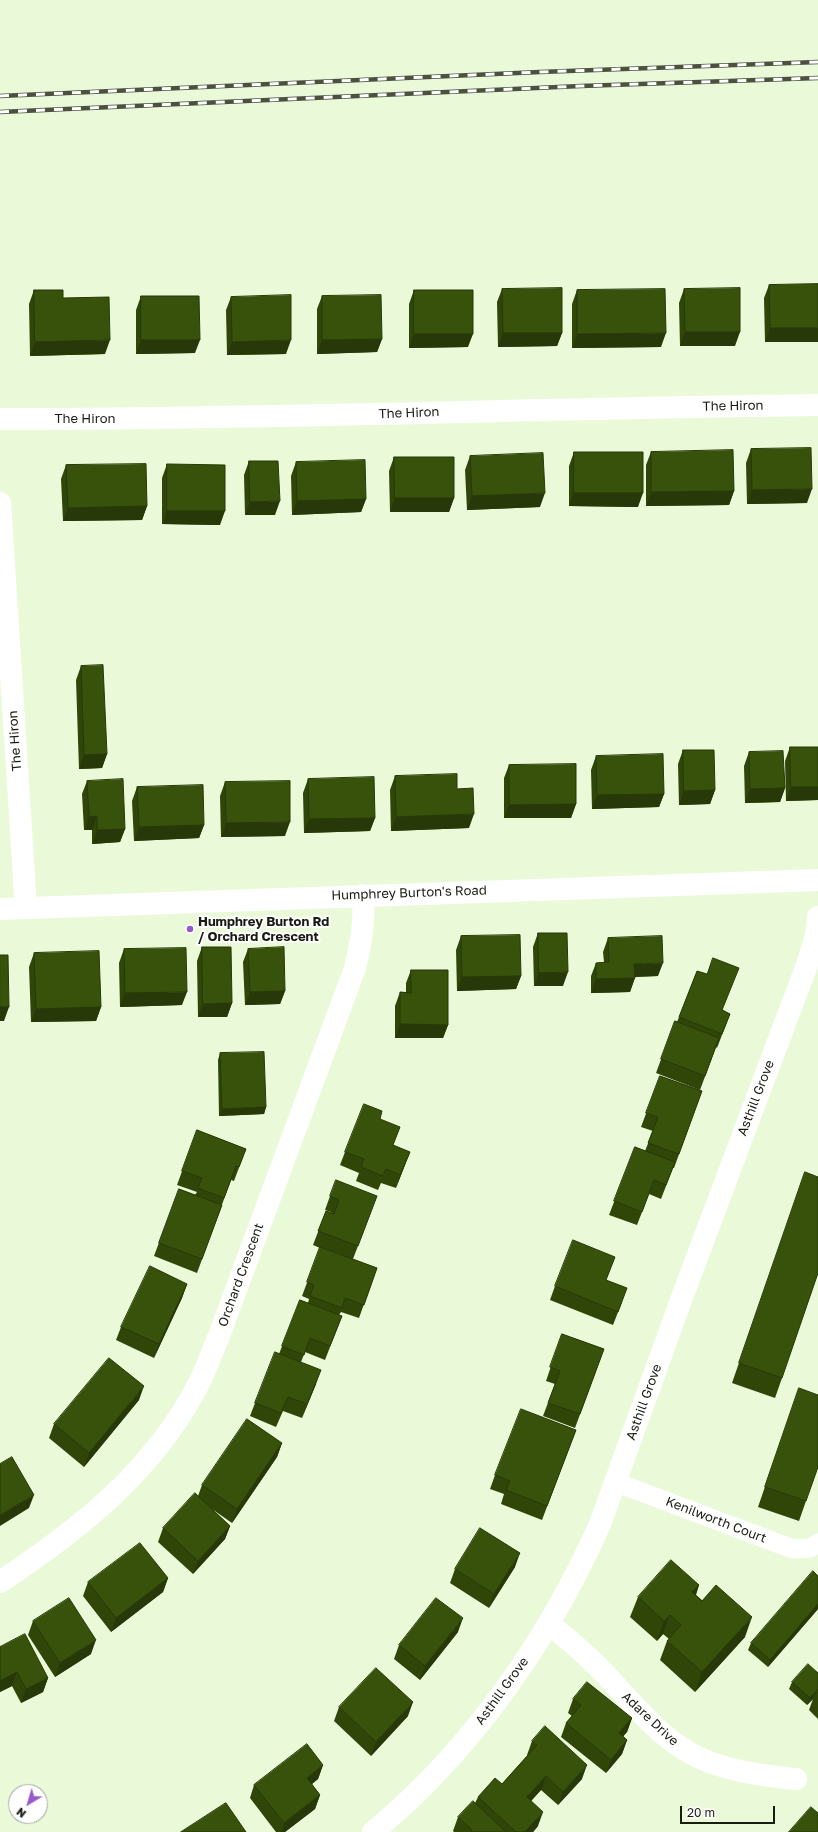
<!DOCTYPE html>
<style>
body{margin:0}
#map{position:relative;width:818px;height:1832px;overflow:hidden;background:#eafad9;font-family:"Golos Text",sans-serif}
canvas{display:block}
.north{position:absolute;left:8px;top:1784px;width:40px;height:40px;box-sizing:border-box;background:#fff;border:1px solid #a3a5a0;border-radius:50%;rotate:218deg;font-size:11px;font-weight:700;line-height:16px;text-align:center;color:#181d12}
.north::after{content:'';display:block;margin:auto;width:14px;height:18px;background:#9957cc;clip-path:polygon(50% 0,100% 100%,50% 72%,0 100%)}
.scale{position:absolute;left:680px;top:1806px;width:95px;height:18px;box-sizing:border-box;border:2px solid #181d12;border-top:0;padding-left:5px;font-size:12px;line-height:14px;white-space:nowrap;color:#181d12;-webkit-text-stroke:3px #fff;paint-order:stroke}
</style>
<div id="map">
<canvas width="818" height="1832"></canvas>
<div class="north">N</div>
<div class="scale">20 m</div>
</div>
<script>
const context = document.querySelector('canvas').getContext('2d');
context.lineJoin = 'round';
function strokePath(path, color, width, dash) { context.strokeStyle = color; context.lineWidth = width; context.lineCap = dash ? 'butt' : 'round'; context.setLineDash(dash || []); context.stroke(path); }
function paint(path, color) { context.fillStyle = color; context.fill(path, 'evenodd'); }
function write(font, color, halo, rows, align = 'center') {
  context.font = font + ' "Golos Text",sans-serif'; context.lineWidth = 4; context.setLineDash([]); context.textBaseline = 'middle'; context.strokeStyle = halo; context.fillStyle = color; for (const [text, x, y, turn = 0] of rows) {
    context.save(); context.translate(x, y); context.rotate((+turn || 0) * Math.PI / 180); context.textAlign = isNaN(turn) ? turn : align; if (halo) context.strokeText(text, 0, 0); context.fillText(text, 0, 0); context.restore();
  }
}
const lane = new Path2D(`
 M615 1482 793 1549 810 1548 818 1543`);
const street = new Path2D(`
 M0 419C273 419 545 408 818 405
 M0 503 26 908
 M0 909 818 880
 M0 1582C80 1529 154 1471 199 1383 207 1367 213 1350 220 1333L355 968C361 943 365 921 363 895
 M549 1624C568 1639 587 1655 604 1673 631 1701 656 1734 690 1753 722 1771 761 1775 796 1779
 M373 1832C471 1751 548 1641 600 1524L684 1292 808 962 816 935 818 917`);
const rail = new Path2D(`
 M0 96 540 72 818 62
 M0 112 581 86 818 78`);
const wall = new Path2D(`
 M818 284V342H765L764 298 769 285Z
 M502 289 562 333 557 346 498 347 497 302Z
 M684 289 735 346H680L679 303Z
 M34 290 63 298 105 354 30 356 29 304Z
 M414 290 468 347 409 348V304Z
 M577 290 661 347 572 348V304Z
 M141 296 195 353 136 354V310Z
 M322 296 382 339 377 352 317 354V309Z
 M231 297 286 354 227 355 226 310Z
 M751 449 807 503 747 504 746 463Z
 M574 452 638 507 569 506V466Z
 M651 452 734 491 729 505 646 506V465Z
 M470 456 540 507 467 510 465 470Z
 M394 457 454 498 449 512H390L389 471Z
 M249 461 275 515H245L244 475Z
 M296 462 366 499 361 512 292 515 291 476Z
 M167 464 220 525 162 524V478Z
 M66 465 147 506 142 520 63 521 61 479Z
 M81 666 107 754 102 768 79 769 76 680Z
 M790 747H818V800L786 801 785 761Z
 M683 750 715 790 710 804 679 805 678 764Z
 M749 752 785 788 780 802 745 803 744 766Z
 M596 756 664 794 659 807 592 809 591 770Z
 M509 765 576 804 571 818H504V778Z
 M395 776 457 789 469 828 391 831 390 790Z
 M308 779 375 818 370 831 304 833 303 793Z
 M87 781 125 829 120 842 92 844V830H84L82 794Z
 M225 782 285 836 221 837 220 796Z
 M137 787 204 825 199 838 134 841 132 801Z
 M538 933 563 986H534L533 947Z
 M461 936 521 976 516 989 457 991 456 950Z
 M608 938 658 976 635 977 630 992 591 993V976L596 963 604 962 603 952Z
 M202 947 232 1003 227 1017H198L197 961Z
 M124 949 182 1005 120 1007 119 963Z
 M248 949 285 991 280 1004 245 1005 243 962Z
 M34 953 101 1007 96 1021 31 1022 29 967Z
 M411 970 448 1025 443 1038H395V1006L400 992H406V983Z
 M697 971 723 1010 730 1014 717 1048 716 1047 700 1090 656 1073 675 1021 677 1022Z
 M220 1053 266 1107 264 1114 219 1116 218 1060Z
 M660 1076 702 1091 674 1168H673L661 1199 649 1194 637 1225 609 1215 635 1147 645 1151 653 1131 641 1127Z
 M380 1119 393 1145 410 1152 396 1188 381 1183 378 1190 356 1181 359 1173 340 1165 345 1152Z
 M197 1130 246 1149 234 1181 231 1180 197 1273 154 1256 179 1189 195 1195 197 1192 177 1185Z
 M805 1172 782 1378 775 1398 732 1383Z
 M330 1196H377L353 1259 377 1268 359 1318 341 1312 339 1315 342 1316 325 1360 305 1352 301 1362 316 1384 302 1418 283 1411 276 1427 250 1416 255 1403 279 1354 300 1300 308 1303 309 1299 302 1296 320 1248 313 1245 326 1211 334 1213 325 1210Z
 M615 1257 606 1280 622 1302 613 1325 550 1300 555 1286Z
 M187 1284 182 1298 154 1358 116 1340 121 1327Z
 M562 1334 604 1349 575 1428 543 1416 555 1384 546 1381Z
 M799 1388 806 1501 799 1521 758 1507Z
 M139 1400 84 1467 49 1438 54 1424Z
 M576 1430 542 1520 501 1504 504 1494 490 1489 495 1475Z
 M282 1443 277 1457 232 1523 212 1509 230 1526 225 1539 193 1574 158 1542 163 1528 198 1496 202 1485Z
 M515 1567 489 1608 450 1583 455 1569Z
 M818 1576V1609L768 1667 748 1650 751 1643Z
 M168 1578 163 1592 111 1632 83 1596 88 1582Z
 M699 1585 696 1595 745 1637 695 1692 660 1660 667 1641 669 1639 663 1634 657 1641 630 1617 638 1597Z
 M33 1621 91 1654 55 1677 28 1635Z
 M458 1632 420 1680 394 1659 399 1645Z
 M0 1647 48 1678 43 1692 21 1703 12 1686 0 1692Z
 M818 1673V1719L809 1710 813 1699 807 1705 789 1689 792 1682Z
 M573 1699 632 1718 627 1732 623 1736 627 1740 622 1754 606 1773 561 1737 566 1723 572 1716 568 1713Z
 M339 1707 408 1716 371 1756 334 1721Z
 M532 1741 582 1779 558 1805 541 1790 531 1801 538 1826 533 1832H454L453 1831 458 1817 475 1803 478 1797 502 1784 528 1755H527Z
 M323 1765 318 1779 312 1784 320 1795 315 1809 285 1832H276L250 1798 254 1785Z`);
const shadedWall = new Path2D(`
 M770 328H818V342H765Z
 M685 332H740L735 346H680Z
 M503 333H562L557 346 498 347Z
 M666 333 661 347 572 348 577 334Z
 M414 334H473L468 347 409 348Z
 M382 339 377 352 317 354 322 340Z
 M110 340 105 354 30 356 35 342Z
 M141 340H200L195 353 136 354Z
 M291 340 286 354 227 355 232 342Z
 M812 489 807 503 747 504 752 490Z
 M734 491 729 505 646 506 651 492Z
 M545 493 540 507 467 510 472 496Z
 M574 493H643L638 507 569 506Z
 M395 498H454L449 512H390Z
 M366 499 361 512 292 515 297 501Z
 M280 501 275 515H245L250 502Z
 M147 506 142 520 63 521 68 508Z
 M167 511H225L220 525 162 524Z
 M107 754 102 768 79 769 84 755Z
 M791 787H818V800L786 801Z
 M785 788 780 802 745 803 750 789Z
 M715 790 710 804 679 805 684 791Z
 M664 794 659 807 592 809 597 795Z
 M576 804 571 818H504L509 805Z
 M474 814 469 828 391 831 396 817Z
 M97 816 92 830H84L89 817Z
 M375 818 370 831 304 833 309 819Z
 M290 822 285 836 221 837 226 823Z
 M204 825 199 838 134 841 139 827Z
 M125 829 120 842 92 844 97 830Z
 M663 963 658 976 629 977 634 964Z
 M568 972 563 986H534L539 973Z
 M521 976 516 989 457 991 462 977Z
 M635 978 630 992 591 993 596 979Z
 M285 991 280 1004 245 1005 250 992Z
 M187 992 182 1005 120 1007 125 993Z
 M232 1003 227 1017H198L203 1004Z
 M0 1007H9L4 1021H0Z
 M101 1007 96 1021 31 1022 36 1009Z
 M400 1024 448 1025 443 1038H395Z
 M266 1107 264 1114 219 1116 222 1109Z
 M410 1152 405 1165 396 1188 400 1175Z
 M187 1284 182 1298 154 1358 159 1344Z
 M321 1370 316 1384 302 1418 307 1404Z
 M144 1386 139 1400 84 1467 89 1453Z
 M282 1443 277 1457 232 1523 237 1509Z
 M34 1495 29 1508 0 1526V1515Z
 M230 1526 225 1539 193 1574 198 1561Z
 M520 1553 515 1567 489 1608 494 1594Z
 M168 1578 163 1592 111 1632 116 1618Z
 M699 1585 692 1605V1592Z
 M818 1604V1609L768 1667 770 1660Z
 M670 1615 663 1634 657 1641 664 1621Z
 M752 1617 745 1637 695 1692 702 1672Z
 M463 1618 458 1632 420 1680 425 1666Z
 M96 1640 91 1654 55 1677 60 1663Z
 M17 1672 12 1686 0 1692V1681Z
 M48 1678 43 1692 21 1703 26 1689Z
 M816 1692 813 1699 807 1705 810 1698Z
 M413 1702 408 1716 371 1756 376 1742Z
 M632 1718 627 1732 614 1747 619 1733Z
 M627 1740 622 1754 606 1773 611 1760Z
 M323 1765 318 1779 302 1792 307 1778Z
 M587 1765 582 1779 558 1805 563 1792Z
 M546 1776 541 1790 522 1811 527 1797Z
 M320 1795 315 1809 285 1832H281L284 1823Z
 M543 1812 538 1826 533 1832H525Z`);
const building = new Path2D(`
 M818 284V328H770L769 285Z
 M562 288V333H503L502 289Z
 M740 288V332H685L684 289Z
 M665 289 666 333 577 334V290Z
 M34 290H63V298L109 297 110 340 35 342Z
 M414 290H473V334H414Z
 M291 295V340L232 342 231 297Z
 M381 295 382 339 322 340V296Z
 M141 296H199L200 340H141Z
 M811 448 812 489 752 490 751 449Z
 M733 450 734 491 651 492V452Z
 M574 452H643V493H574Z
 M543 453 545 493 472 496 470 456Z
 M394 457H454V498H395Z
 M365 460 366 499 297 501 296 462Z
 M249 461H278L280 501 250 502Z
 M146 464 147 506 68 508 66 465Z
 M167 464 225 465V511H167Z
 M103 665 107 754 84 755 81 666Z
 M790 747H818V787H791Z
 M683 750H714L715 790 684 791Z
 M783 751 785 788 750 789 749 752Z
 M663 754 664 794 597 795 596 756Z
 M576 764V804L509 805V765Z
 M457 774V789L473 788 474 814 396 817 395 776Z
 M374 777 375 818 309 819 308 779Z
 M123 779 125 829 97 830V816L89 817 87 781Z
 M290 781V822L226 823 225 782Z
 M203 785 204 825 139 827 137 787Z
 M538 933H567L568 972 539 973Z
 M520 935 521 976 462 977 461 936Z
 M662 936 663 963 634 964 635 978 596 979V963L609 962 608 938Z
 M202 947H231L232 1003 203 1004Z
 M284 947 285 991 250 992 248 949Z
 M186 948 187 992 125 993 124 949Z
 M99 951 101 1007 36 1009 34 953Z
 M0 955H8L9 1007H0Z
 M713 958 739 968 722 1010 730 1014 722 1034 679 1017 697 971 707 974Z
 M411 970H448V1025L400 1024V992L411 993Z
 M675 1021 719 1038 705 1076 661 1059Z
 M264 1052 266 1107 222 1109 220 1053Z
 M660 1076 702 1091 679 1154 648 1143 658 1117 646 1113Z
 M364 1104 382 1111 380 1119 400 1127 393 1145 410 1152 400 1175 386 1169 383 1176 361 1167 364 1159 345 1152Z
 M197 1130 246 1149 239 1167 236 1166 224 1198 198 1188 202 1178 182 1171Z
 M635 1147 675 1162 666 1185 654 1180 642 1212 614 1201Z
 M805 1172 818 1177V1273L782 1378 739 1363Z
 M336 1180 377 1196 358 1246 318 1231 326 1211 334 1214 339 1200 330 1196Z
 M179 1189 222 1205 202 1259 159 1243Z
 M573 1240 615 1257 606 1280 627 1288 618 1312 555 1286Z
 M320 1247 377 1268 364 1305 345 1298 342 1308 310 1296 314 1285 307 1282Z
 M150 1266 187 1284 159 1344 121 1327Z
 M300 1300 342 1316 330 1346 310 1338 304 1355 282 1346Z
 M562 1334 604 1349 580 1414 548 1403 560 1371 550 1367Z
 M275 1352 321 1370 307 1404 288 1397 281 1413 255 1403Z
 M109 1358 144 1386 89 1453 54 1424Z
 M799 1388 818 1395V1467L806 1501 765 1487Z
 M521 1409 576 1430 547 1506 506 1490 510 1481 495 1475Z
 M247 1419 282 1443 237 1509 202 1485Z
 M12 1457 34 1495 0 1515V1464Z
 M195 1493 230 1526 198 1561 163 1528Z
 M480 1528 520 1553 494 1594 455 1569Z
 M140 1543 168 1578 116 1618 88 1582Z
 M671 1560 699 1585 692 1592 702 1601 716 1585 752 1617 702 1672 667 1641 681 1625 670 1615 664 1621 638 1597Z
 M813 1571 818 1576V1604L770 1660 751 1643Z
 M69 1598 96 1640 60 1663 33 1621Z
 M436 1598 463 1618 425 1666 399 1645Z
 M25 1634 48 1678 26 1689 17 1672 0 1681V1647Z
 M808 1664 818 1673V1689L810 1698 792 1682Z
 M376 1668 413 1702 376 1742 339 1707Z
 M587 1682 632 1718 619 1733 627 1740 611 1760 566 1723 581 1705 573 1699Z
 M545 1726 587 1765 563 1792 546 1776 527 1797 543 1812 525 1832H516L478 1797 495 1778 502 1784 537 1745 532 1741Z
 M307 1744 323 1765 307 1778 320 1795 284 1823 254 1785Z
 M473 1801 506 1832H470L472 1830 458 1817Z
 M226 1803 246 1832H181Z
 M811 1807 818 1813V1832H789Z`);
const markers = [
 [190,929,4,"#9957cc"]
];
const streetNames = [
 ["The Hiron",733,406,-1],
 ["The Hiron",409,413,-2],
 ["The Hiron",85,419],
 ["The Hiron",15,741,-94],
 ["Humphrey Burton's Road",409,893,-2],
 ["Asthill Grove",756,1098,-69],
 ["Orchard Crescent",241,1275,-70],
 ["Asthill Grove",644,1402,-70],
 ["Kenilworth Court",716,1520,21],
 ["Asthill Grove",502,1691,-54],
 ["Adare Drive",650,1719,43]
];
const poiNames = [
 ["Humphrey Burton Rd",198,922],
 ["/ Orchard Crescent",198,937]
];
strokePath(lane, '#fff', 19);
strokePath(street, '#fff', 22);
strokePath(rail, '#4a5141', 4.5);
strokePath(rail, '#fff', 3, [9]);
paint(wall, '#304609');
paint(shadedWall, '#273908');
paint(building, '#38510b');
strokePath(building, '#273908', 1);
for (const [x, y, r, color] of markers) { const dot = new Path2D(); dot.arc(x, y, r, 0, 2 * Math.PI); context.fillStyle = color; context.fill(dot); strokePath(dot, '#fff', 1.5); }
write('13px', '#181d12', '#fff', streetNames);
write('bold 13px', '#181d12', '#fff', poiNames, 'left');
</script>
